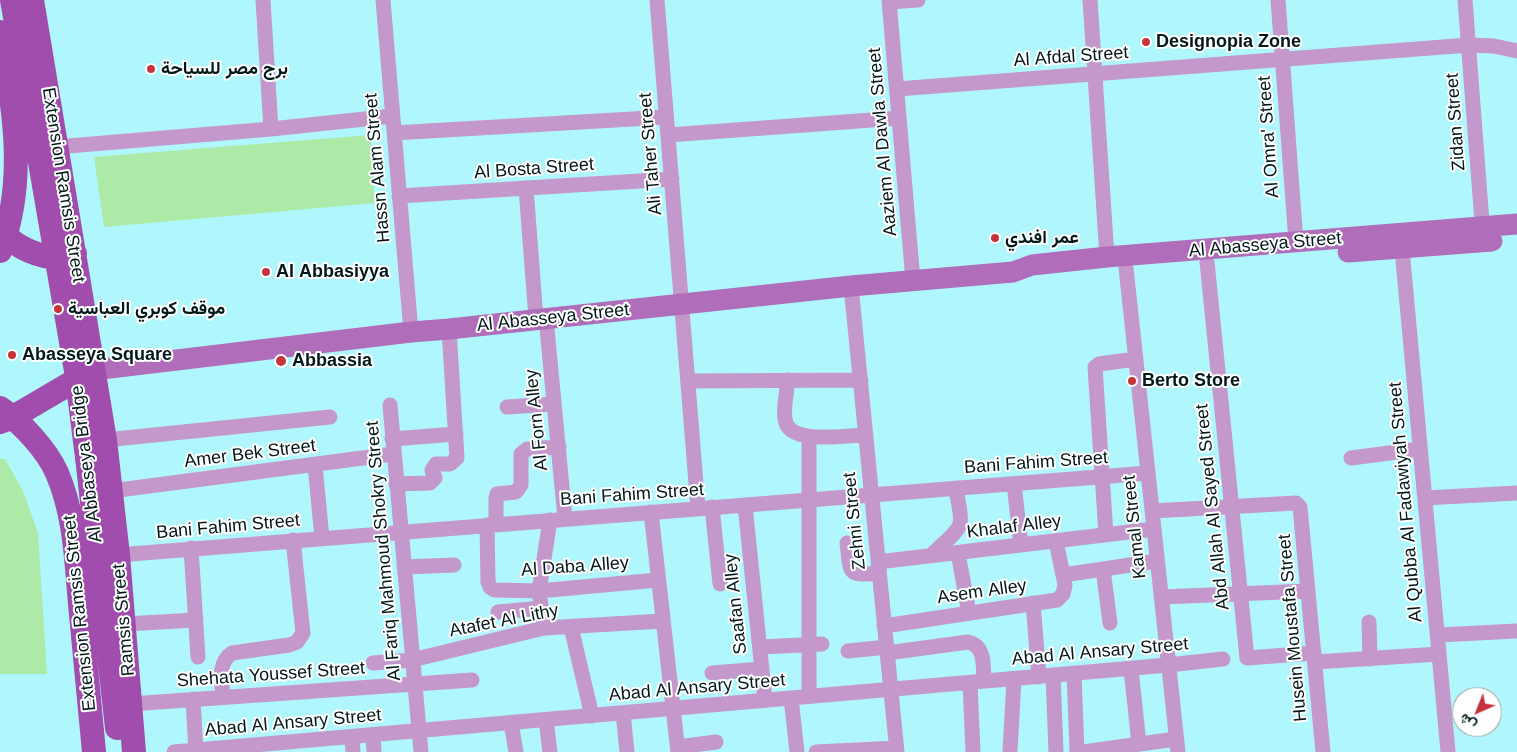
<!DOCTYPE html>
<meta charset="utf-8">
<style>
body{margin:0}
#map{position:relative;width:1517px;height:752px;overflow:hidden;background:#b0f7fd;font-family:Helvetica,Vazirmatn,sans-serif}
canvas{display:block}
.north{position:absolute;left:1452px;top:687px;width:50px;height:50px;box-sizing:border-box;background:#fff;border:1px solid #99a3a3;border-radius:50%;rotate:224deg;font-size:14px;font-weight:700;line-height:20px;text-align:center;color:#00181a}
.north::after{content:'';display:block;margin:auto;width:18px;height:22px;background:#c4343d;clip-path:polygon(50% 0,100% 100%,50% 72%,0 100%)}
</style>
<div id="map">
<canvas width="1517" height="752"></canvas>
<div class="north">ش</div>
</div>
<script>
const context = document.querySelector('canvas').getContext('2d');
context.lineJoin = 'round';
function paint(path, color) { context.fillStyle = color; context.fill(path, 'evenodd'); }
function strokePath(path, color, width, dash) { context.strokeStyle = color; context.lineWidth = width; context.lineCap = dash ? 'butt' : 'round'; context.setLineDash(dash || []); context.stroke(path); }
function write(font, color, halo, rows, align = 'center') {
  context.font = font + ' Helvetica,Vazirmatn,sans-serif'; context.lineWidth = 4; context.setLineDash([]); context.textBaseline = 'middle'; context.strokeStyle = halo; context.fillStyle = color; for (const [text, x, y, turn = 0] of rows) {
    context.save(); context.translate(x, y); context.rotate((+turn || 0) * Math.PI / 180); context.textAlign = isNaN(turn) ? turn : align; if (halo) context.strokeText(text, 0, 0); context.fillText(text, 0, 0); context.restore();
  }
}
const green = new Path2D(`
 M370 135 375 203 104 227 94 157Z
 M0 459H5L23 491 38 533 47 674H0Z`);
const minor = new Path2D(`
 M263 0 271 129
 M383 0 411 332
 M657 0 698 508
 M889 0 913 281
 M1090 0 1107 257
 M1278 0 1296 242
 M1465 0 1483 235
 M889 2 918 0
 M897 89 1469 45 1494 46 1517 51
 M394 133 666 117
 M668 135 899 118
 M56 147 271 129 393 116
 M526 188 536 319
 M399 196 672 179
 M1402 249 1448 752
 M1207 262 1247 658 1314 653
 M1126 268 1178 752
 M851 286 897 752
 M546 318 565 519
 M788 380C787 392 783 407 785 419 788 446 847 435 866 435
 M688 381 861 380
 M390 405 421 752
 M507 407 554 404
 M809 437V696
 M392 439 456 434
 M105 440 330 417
 M1351 458 1420 449
 M315 465 322 538
 M396 484 430 483 435 478 432 470 436 464H450L457 458 449 329
 M1014 484 1021 545
 M111 491 393 454
 M1425 498 1517 493
 M745 505 765 700
 M712 507 720 584
 M1152 511 1296 503 1300 507 1323 752
 M651 512 678 752
 M496 524V498L497 494 516 492 521 485V454L527 449 559 447
 M487 525 488 582 490 587 494 590 539 591 658 580
 M1106 535 1095 367 1099 364 1136 359
 M847 543C851 574 846 576 879 573
 M191 548 198 657
 M958 553 969 613
 M118 555 1148 473
 M930 556C937 549 957 534 960 524 962 513 957 499 956 488
 M878 562 1154 529
 M404 567 454 565
 M1103 569 1110 623
 M1063 575 1157 561
 M1161 597 1308 591
 M1033 603 1039 677
 M498 612 541 608
 M1369 622 1370 659
 M125 624 196 620
 M884 626 1057 600 1063 594 1065 585 1056 541
 M571 627 592 716
 M544 628 539 591 550 520
 M1438 635 1517 631
 M760 647 822 644
 M848 651 887 647
 M887 653 968 642C986 646 983 667 984 681
 M1315 662 1439 654
 M373 663 412 660 544 628 663 621
 M1131 669 1139 744
 M712 673 762 669
 M1074 674 1077 752
 M1053 675 1056 752
 M970 683 973 752
 M223 697C222 682 217 663 232 653L289 645 297 642 303 633 293 540
 M791 698 797 752
 M193 699 196 752
 M130 704 472 680
 M623 713 627 752
 M546 720 550 752
 M511 723 516 752
 M373 735 374 752
 M352 737 353 752
 M678 747 716 742
 M174 752 1168 665 1223 659
 M816 752 896 748
 M1010 752 1014 679
 M1083 752 1176 739`);
const secondary = new Path2D(`
 M1348 252 1492 241
 M93 370 411 332 449 329 851 286 1013 272 1032 265 1107 257 1517 224`);
const primary = new Path2D(`
 M32 0 105 440 118 555 134 752
 M0 229C11 244 33 255 51 257 59 257 67 255 75 254
 M0 408C21 422 47 450 57 473 75 515 76 559 80 604 85 653 89 703 94 752
 M0 422 13 417 93 370
 M87 457 117 728`);
const primaryBridge = new Path2D(`
 M12 0 76 371 87 457
 M0 32C13 103 28 180 0 251`);
const markers = [
 [1146,42,5,"#c4343d"],
 [151,69,5,"#c4343d"],
 [995,238,5,"#c4343d"],
 [266,272,5,"#c4343d"],
 [58,309,5,"#c4343d"],
 [12,355,5,"#c4343d"],
 [281,361,6,"#c4343d"],
 [1132,381,5,"#c4343d"]
];
const poiNames = [
 ["Designopia Zone",1156,42],
 ["برج مصر للسياحة",161,69],
 ["عمر افندي",1005,238],
 ["Al Abbasiyya",276,272],
 ["موقف كوبري العباسية",68,309],
 ["Abasseya Square",22,355],
 ["Abbassia",292,361],
 ["Berto Store",1142,381]
];
const streetNames = [
 ["Al Afdal Street",1071,57,-4],
 ["Zidan Street",1456,122,-94],
 ["Al Omra' Street",1269,137,-94],
 ["Aaziem Al Dawla Street",883,142,-95],
 ["Ali Taher Street",651,154,-95],
 ["Hassn Alam Street",378,168,-95],
 ["Al Bosta Street",534,169,-4],
 ["Extension Ramsis Street",63,185,81],
 ["Al Abasseya Street",1265,245,-5],
 ["Al Abasseya Street",553,318,-6],
 ["Al Forn Alley",537,420,-96],
 ["Amer Bek Street",250,454,-7],
 ["Bani Fahim Street",1036,463,-4],
 ["Al Abbaseya Bridge",87,464,-97],
 ["Bani Fahim Street",632,495,-4],
 ["Al Qubba Al Fadawiyah Street",1406,502,-95],
 ["Abd Allah Al Sayed Street",1213,507,-96],
 ["Zehni Street",855,521,-96],
 ["Bani Fahim Street",228,527,-5],
 ["Khalaf Alley",1014,527,-7],
 ["Kamal Street",1135,527,-96],
 ["Al Fariq Mahmoud Shokry Street",384,551,-95],
 ["Al Daba Alley",575,567,-4],
 ["Asem Alley",982,592,-8],
 ["Saafan Alley",736,604,-96],
 ["Extension Ramsis Street",80,613,-96],
 ["Ramsis Street",124,620,-95],
 ["Atafet Al Lithy",504,621,-11],
 ["Husein Moustafa Street",1293,628,-95],
 ["Abad Al Ansary Street",1100,652,-5],
 ["Shehata Youssef Street",271,675,-4],
 ["Abad Al Ansary Street",697,688,-5],
 ["Abad Al Ansary Street",293,723,-5]
];
paint(green, '#aeeaa7');
strokePath(minor, '#c498ca', 15);
strokePath(secondary, '#b06eba', 21);
strokePath(primary, '#a14dad', 24);
strokePath(primaryBridge, '#a14dad', 24);
for (const [x, y, r, color] of markers) { const dot = new Path2D(); dot.arc(x, y, r, 0, 2 * Math.PI); context.fillStyle = color; context.fill(dot); strokePath(dot, '#fff', 2); }
write('bold 18px', '#00181a', '#fff', poiNames, 'left');
write('18px', '#00181a', '#fff', streetNames);
</script>
